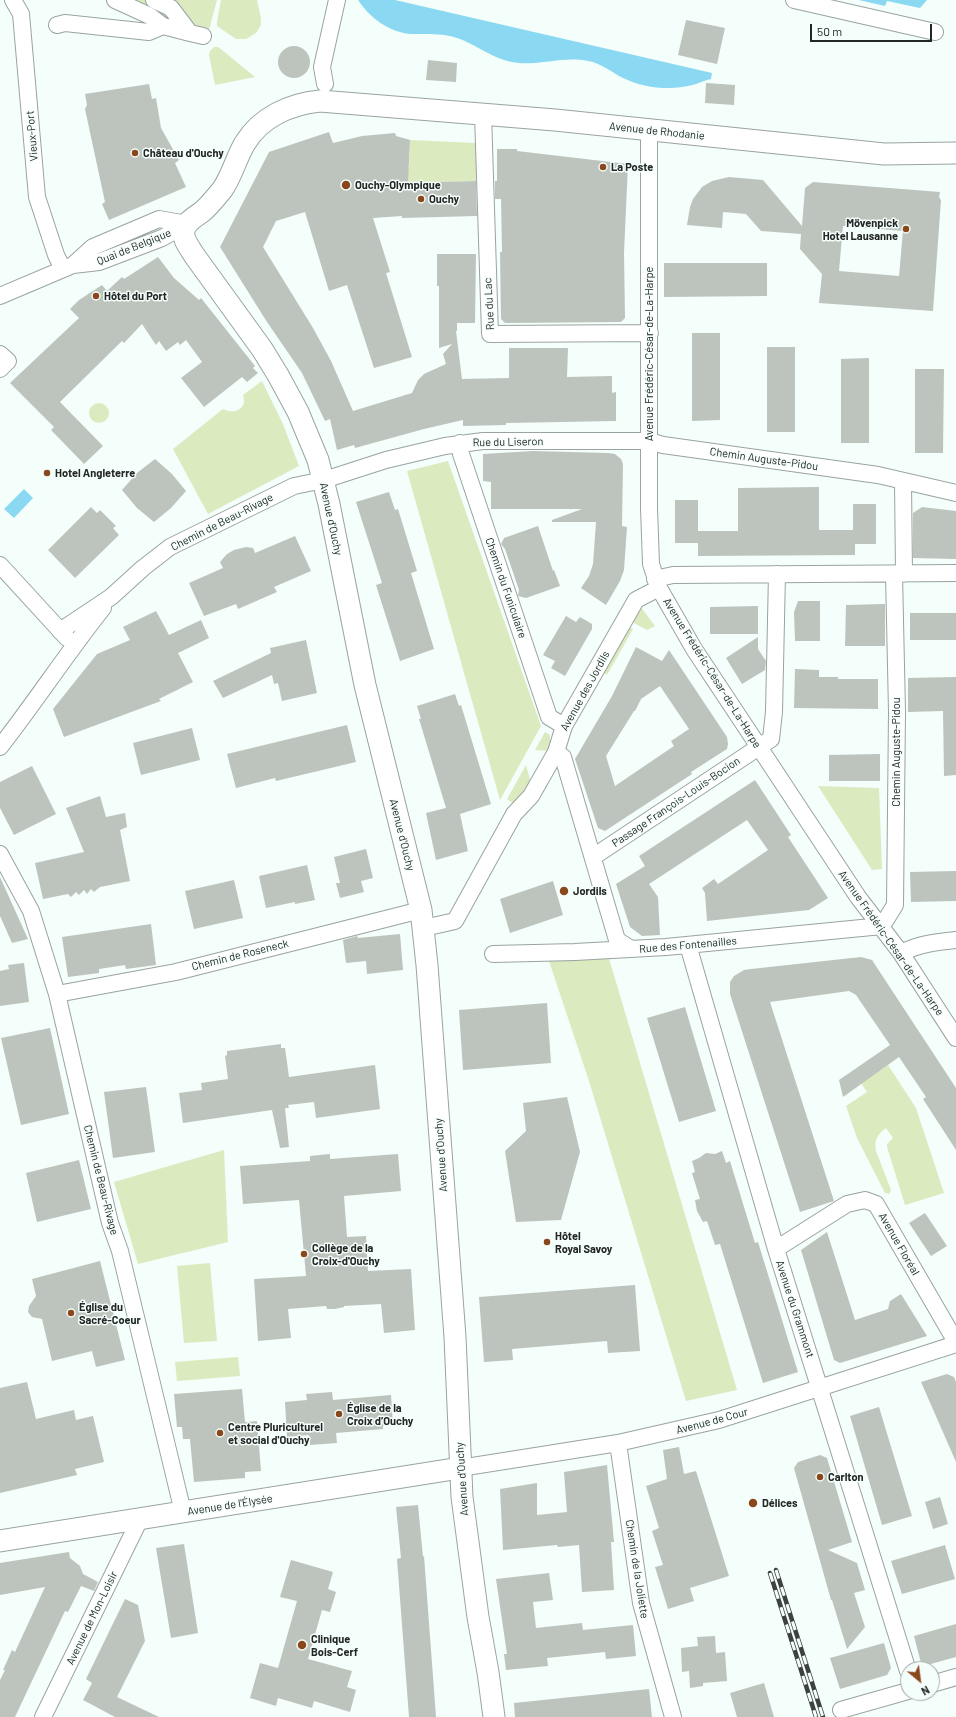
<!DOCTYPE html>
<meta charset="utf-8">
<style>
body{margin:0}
#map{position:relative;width:956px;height:1717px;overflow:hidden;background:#f4fefa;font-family:Barlow,sans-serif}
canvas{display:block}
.north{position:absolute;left:900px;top:1661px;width:40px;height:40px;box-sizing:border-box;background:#f4fefa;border:1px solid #a0a8a5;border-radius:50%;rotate:151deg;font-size:11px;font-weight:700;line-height:16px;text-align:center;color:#222625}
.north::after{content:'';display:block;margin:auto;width:14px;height:18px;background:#8b471c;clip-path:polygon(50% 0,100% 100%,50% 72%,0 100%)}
.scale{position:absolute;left:810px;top:24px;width:122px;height:18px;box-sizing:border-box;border:2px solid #222625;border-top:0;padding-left:5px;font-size:12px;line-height:14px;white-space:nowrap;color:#222625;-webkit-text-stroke:3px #f4fefa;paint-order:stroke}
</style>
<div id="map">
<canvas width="956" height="1717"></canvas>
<div class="north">N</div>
<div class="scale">50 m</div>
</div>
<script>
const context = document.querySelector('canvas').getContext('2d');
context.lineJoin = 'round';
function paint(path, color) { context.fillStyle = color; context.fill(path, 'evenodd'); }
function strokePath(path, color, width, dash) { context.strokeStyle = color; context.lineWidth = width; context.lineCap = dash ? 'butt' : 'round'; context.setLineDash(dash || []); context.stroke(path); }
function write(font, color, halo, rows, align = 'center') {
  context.font = font + ' Barlow,sans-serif'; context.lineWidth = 3; context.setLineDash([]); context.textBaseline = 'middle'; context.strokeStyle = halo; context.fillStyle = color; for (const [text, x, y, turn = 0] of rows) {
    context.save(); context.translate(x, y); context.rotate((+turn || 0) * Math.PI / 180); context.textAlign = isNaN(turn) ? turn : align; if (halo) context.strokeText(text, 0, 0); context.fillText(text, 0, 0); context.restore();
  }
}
const green = new Path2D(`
 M127 0H217L209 30 165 22Z
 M221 0H257L261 18V25L256 33 246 39H236L217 26V21Z
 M214 47H218L222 50 255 77 215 85 209 55 210 51Z
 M410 140 476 143V181L402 184 409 167Z
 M262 381 283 424 299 466 208 514 173 449 223 409C234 415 248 409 243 395Z
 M89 413a10 10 0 1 1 20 0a10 10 0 1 1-20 0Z
 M448 461 541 726 500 800 407 471Z
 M640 606 655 626 647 630 632 622Z
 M629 627 633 629 607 675 603 672Z
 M545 732 550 735V751L535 750Z
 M526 765 531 783 514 804 507 799Z
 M818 786 879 788 882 869 872 870Z
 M608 955 737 1390 686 1401 589 1081 548 958Z
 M888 1065 916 1108 944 1193 905 1205 887 1147V1144L893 1138 886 1128C877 1135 874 1140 876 1151L891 1190 889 1194 885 1193 857 1138 846 1106 867 1092 861 1083Z
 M224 1150 228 1242 138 1264 114 1182Z
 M210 1263 217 1341 184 1343 177 1266Z
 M238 1357 240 1376 177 1381 175 1362Z`);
const water = new Path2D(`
 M358 0H395L712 73 711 79C706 80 701 82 696 84 673 91 646 89 623 78 611 72 601 63 588 61 564 56 542 65 519 63 496 61 480 47 460 39 444 33 429 34 412 34 390 33 370 18 358 0Z
 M859 0H927L920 8 887 1 885 6Z
 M24 489 33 498 14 518 4 509Z`);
const building = new Path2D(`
 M686 20 725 28 717 64 678 55Z
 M278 62a16 16 0 1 1 32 0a16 16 0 1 1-32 0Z
 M428 60 457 63 456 82 426 80Z
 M706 83 735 85 734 105 705 103Z
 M149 84 152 99 156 98 161 128 179 160 175 163 186 187 109 220 102 204 105 202 85 109 87 105 85 94Z
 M329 132 333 143 362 136 395 133 396 136 410 140 408 183 476 181 477 216 402 218V216L373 218 390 272 386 273 412 357 374 368 347 285 329 291 305 212 276 221 263 247 313 328 331 361 353 411 412 393 418 380 424 374 446 364 443 354 452 344 439 348V286H437V254H476L475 323H457V331H456L462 379 509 378V348H568L567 377 612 376V393L616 392V421L506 423V425L463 426V420L424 429 355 448 354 445 337 450 330 419 325 421 302 373 267 322 220 247 269 152Z
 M497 149H517V151L628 164 624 253 625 318 621 322 505 323 501 319 500 252H502L501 199H495V181H497Z
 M729 177 763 180 802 226 805 188 813 182 940 192 939 197 941 200 933 311 819 303 822 274 800 249 801 234 761 231 746 214 723 212 722 228 687 225 690 207 693 199 702 187 712 181ZM843 226 903 231 899 276 839 271Z
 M158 257 174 278 199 300 201 298 255 366 253 368 258 373 247 382 242 377 204 407 181 378 202 362 186 340 180 345 178 342 166 351 159 341 156 345 142 324 124 343 122 341 60 402 103 446 84 464 51 430 54 427 10 383 79 318 70 309 79 300 102 285 107 291 122 277 124 279Z
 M664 263H767V296L664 297Z
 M692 333H720V420L692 421Z
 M767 347H795V432H767Z
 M869 358V443H841V359Z
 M915 369H944L943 453H915Z
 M533 451 608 453 615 454 621 459 623 464 622 526 627 527 624 570 620 581 606 605 581 588 589 576 593 564 596 522H552V520L582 509H491V482L483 481V454Z
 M155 459 172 474 186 491 171 508 154 522 137 508 122 490 137 473Z
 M819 487V530H853V504H876V544H855V555L698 556V543H675V500H698V538V531H738V488Z
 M389 492 395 510 398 509 417 571 411 573 434 649 400 661 376 585 382 583 356 502Z
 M91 507 97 513 100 510 116 526 113 528 119 535 75 578 48 550Z
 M922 507 956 511V559L913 558V513Z
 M538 526 553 571 554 570 560 586 526 598 518 596 519 590 505 549 501 544 504 538Z
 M295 536 311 571 274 587 277 592 238 609 236 604 204 616 189 583 223 568 220 562 227 554 234 550 246 547 253 548 255 553Z
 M798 601H820V641H795L794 612Z
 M885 604V646H845L846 605Z
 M758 606V634H710V607Z
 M156 611 169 635 201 620 209 638 178 653 193 682 159 699 161 701 64 737 53 709 97 654 130 640 123 627Z
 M910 613H956V640H910Z
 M566 616 576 622 580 617 592 624V629L565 676 551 668 555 661 543 655Z
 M758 637V649L766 661 765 670 742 684 726 658Z
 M306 640 317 693 282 701 278 683 274 684 272 675 223 698 213 681 271 653 270 648Z
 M636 647 662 661 669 650 727 737 728 744 727 749 691 772 692 774 605 831 598 828 575 759 612 696ZM660 686 689 729 671 741 674 746 615 786 606 756 634 711H635L641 699Z
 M795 669 819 670V677H838V679H878V709L794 708Z
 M956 677V775L944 776 943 711 908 712V678Z
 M455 694 459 706 461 705 491 804 460 814 468 851 436 860 426 813 446 808 419 719H421L417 706Z
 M347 725 356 762 276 781 275 778 236 788 227 754Z
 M192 728 200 760 141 775 133 743Z
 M880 754V781H829V755Z
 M32 766 56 814 14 835 0 808V782Z
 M755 780 791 835 788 837 828 898 809 910 707 921 705 893 702 888 714 879 718 884 768 850 747 820 649 884 658 897 660 935 642 936 630 927 616 884 645 866 639 856Z
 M100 796 106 817 125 813 127 827 120 830 130 881 100 887 94 892 91 889 87 894 84 890 79 895 76 892 71 897 68 894 43 899 35 863 84 852 66 808Z
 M366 849 373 878 361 881 364 892 340 898 336 883H340L334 857Z
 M307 865 315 900 295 904V902L266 908 259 876Z
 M956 871V901L911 902 910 872Z
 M0 877 28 939 12 943 0 916Z
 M234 880 243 918 194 929 185 891Z
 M553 881 563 915 510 933 500 899Z
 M151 924 156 965 126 969 125 965 99 969V973L68 977 62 937Z
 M400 934 403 970 367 974 366 961 346 963 343 940 357 936 358 938Z
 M861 957 872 960 956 1088V1150L923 1099 926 1097 899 1057 843 1097 839 1080 890 1045 856 995 849 991 770 1002 834 1201 800 1212 730 994V982L734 976 744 970 751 969Z
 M24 963 29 1002 0 1006V971L9 969 8 965Z
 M547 1003 551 1063 463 1070 459 1010Z
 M685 1007 716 1111 679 1122 647 1018Z
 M50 1028 69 1114 21 1125 1 1038Z
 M281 1044V1048H285L289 1077 375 1065 380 1109 316 1118 314 1102 288 1105 289 1108H285L289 1147 280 1148 272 1110 183 1123 179 1093 202 1090 201 1083 228 1079 225 1056 227 1055V1051Z
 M146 1087 155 1152 113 1158 104 1092Z
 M567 1097 580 1152 561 1220 516 1222 505 1151 526 1131 523 1103Z
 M722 1151 726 1163 730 1161 755 1243 758 1242 798 1372 763 1383 720 1244 715 1245 707 1221 703 1222 697 1211 695 1200 700 1199 692 1173 695 1172 692 1161 699 1158 706 1153 715 1154Z
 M330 1154V1159L398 1154 401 1191 344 1196 347 1237 366 1236 368 1271 411 1269 415 1330 384 1333 381 1304 344 1306V1307L335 1309H327L326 1306 288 1309 291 1338 258 1341 254 1279 306 1276 299 1200 243 1204 240 1166 310 1161V1156Z
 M79 1160 91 1209 37 1222 26 1173Z
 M925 1213 947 1246 931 1256 909 1223Z
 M827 1232 855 1320 888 1309 890 1301 901 1294 927 1336 840 1363 834 1360 801 1250Z
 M100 1261 125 1360 96 1367 92 1351 52 1361 42 1319 32 1317 28 1312 29 1306 36 1296 32 1279Z
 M635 1285 640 1351 608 1353 607 1341 512 1349 513 1360 484 1362 479 1297Z
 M947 1374 954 1377 956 1382V1462L921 1382Z
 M27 1382 36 1419 74 1410 76 1420 93 1416 104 1462 75 1469 77 1475 0 1493V1388Z
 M242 1389 245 1422 257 1421 261 1471 245 1472V1478L194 1482 190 1439H183L182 1427H177L174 1394Z
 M332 1392 333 1400 391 1395 393 1425 383 1426V1429L336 1433 337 1443 310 1445 309 1435 287 1437 285 1402 307 1400 306 1394Z
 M879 1407 912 1516 882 1525 850 1416Z
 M679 1447 684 1474 696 1471 729 1576 690 1588 694 1601 668 1609 655 1567 663 1565 652 1531 659 1528 646 1486 667 1479 663 1450Z
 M820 1455 827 1458 852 1542 828 1550 857 1563 865 1590 854 1593 865 1627 847 1649 832 1600H831L794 1468 798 1462Z
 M607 1465 614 1542H611L614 1590 582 1592 579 1545 558 1547 557 1545 503 1550 500 1489 537 1483V1515L567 1512 564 1472Z
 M940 1497 948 1524 933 1529 925 1502Z
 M418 1505 423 1557 424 1556 436 1717H409L397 1559 401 1558 396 1507Z
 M184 1544 198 1633 171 1638 156 1548Z
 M945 1545 955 1579 902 1594 891 1561Z
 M69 1552 70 1558 80 1566 83 1574 98 1582 94 1591 81 1586 68 1612 65 1611 15 1717H0V1680L5 1670H3L12 1650 15 1652 45 1587 0 1595V1563Z
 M291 1560 333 1572 328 1589 336 1592 330 1612 322 1610 308 1659 352 1671 347 1687 356 1690 350 1712 314 1701 312 1708 278 1698 276 1706 250 1698 260 1663 278 1668 297 1601 280 1597Z
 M549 1573 553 1600 533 1602 536 1628 582 1623 583 1630 633 1625 636 1656 606 1659 605 1652 547 1658 548 1666 506 1670 504 1654H507L496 1579Z
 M125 1599 138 1605 145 1641 117 1697 159 1717H115L83 1700 92 1683 86 1679Z
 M956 1624V1657L927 1665 921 1663 914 1636Z
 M715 1636 716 1653 725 1652 727 1681 703 1683V1686L690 1688 689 1671 682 1672 681 1648 698 1646 697 1637Z
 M884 1643 891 1668 887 1675 840 1689 830 1658Z
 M764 1683 774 1717H737L730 1693Z
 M649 1689 652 1717H515L514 1703Z`);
const minor = new Path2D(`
 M13 0 21 14 37 197 56 255 63 269
 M115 0 150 16 163 26 190 33
 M154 0 171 8 190 33 203 36
 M794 0 935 32
 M57 25 65 23 149 32 163 26
 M325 84 322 67 337 0
 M483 114 490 334 650 333
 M649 131V508L651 564 659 588 694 649 759 747 858 897 901 953 956 1038
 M73 265 93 247 159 219 187 224
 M0 296 73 265 99 262 162 238 187 224
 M0 354 8 361 0 369
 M460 443 461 454 549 717 564 726
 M903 481 904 574
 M0 565 67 638
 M655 579 673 575 956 573
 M60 631 111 597 143 568 170 547 294 486 324 480 386 460 445 446 483 441H649L663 445 878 475 956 493
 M0 747C36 701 67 653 103 608
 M556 752 563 757 617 940 631 949
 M0 854 31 911 57 994 110 1223 120 1251 183 1512
 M593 857 771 739 774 712 777 574
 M424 928 455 921 514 814 531 796 556 752 564 726 636 600 659 588
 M688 945 776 1249 908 1671
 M901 953C919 944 936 942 956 940
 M493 954 575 952 666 947 882 926 895 905 897 712 894 574
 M57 994 176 972 421 910
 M776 1249 847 1204 865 1200 876 1204 956 1342
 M618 1443 641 1603 673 1717
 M460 1468 618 1443 719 1420 956 1344
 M932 1684 956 1677
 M841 1710 908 1691
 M43 1717 140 1519`);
const major = new Path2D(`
 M0 1541 460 1468
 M494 1717 488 1672 478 1617 462 1497 455 1337 427 965 421 910 365 685 329 504 318 460 298 412 278 375 262 349 194 255C190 248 182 239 184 230 187 220 196 217 203 211 210 205 216 197 222 190 232 176 236 158 245 143 261 117 290 104 320 101L555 120 884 154 956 153`);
const rail = new Path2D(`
 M776 1570 823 1717
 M770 1573 816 1717`);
const markers = [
 [135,153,4,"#8b471c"],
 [603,167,4,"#8b471c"],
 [346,185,5,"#8b471c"],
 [421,199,4,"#8b471c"],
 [906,229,4,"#8b471c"],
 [96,296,4,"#8b471c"],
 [47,473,4,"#8b471c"],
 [564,891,5,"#8b471c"],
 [547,1242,4,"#8b471c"],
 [304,1254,4,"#8b471c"],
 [71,1313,4,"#8b471c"],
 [339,1414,4,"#8b471c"],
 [220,1433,4,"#8b471c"],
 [820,1477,4,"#8b471c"],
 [753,1503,5,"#8b471c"],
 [302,1645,5,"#8b471c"]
];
const streetNames = [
 ["Avenue de Rhodanie",657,131,6],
 ["Vieux-Port",32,136,-95],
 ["Quai de Belgique",134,247,-22],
 ["Rue du Lac",489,304,-93],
 ["Avenue Frédéric-César-de-La-Harpe",649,354,-90],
 ["Rue du Liseron",508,442,-1],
 ["Chemin Auguste-Pidou",764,459,8],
 ["Avenue d'Ouchy",331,519,78],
 ["Chemin de Beau-Rivage",222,522,-27],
 ["Chemin du Funiculaire",506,588,71],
 ["Avenue Frédéric-César-de-La-Harpe",712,673,58],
 ["Avenue des Jordils",585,691,-61],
 ["Chemin Auguste-Pidou",896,752,-90],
 ["Passage François-Louis-Bocion",676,802,-34],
 ["Avenue d'Ouchy",402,835,76],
 ["Avenue Frédéric-César-de-La-Harpe",891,943,55],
 ["Rue des Fontenailles",688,945,-5],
 ["Chemin de Roseneck",240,955,-14],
 ["Avenue d'Ouchy",441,1155,-94],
 ["Chemin de Beau-Rivage",101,1180,76],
 ["Avenue Floréal",899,1244,60],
 ["Avenue du Grammont",795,1309,72],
 ["Avenue de Cour",712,1421,-15],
 ["Avenue d'Ouchy",462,1479,-94],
 ["Avenue de l'Élysée",230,1505,-9],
 ["Chemin de la Joliette",637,1569,81],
 ["Avenue de Mon-Loisir",92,1618,-64]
];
const poiNames = [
 ["Château d'Ouchy",143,153],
 ["La Poste",611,167],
 ["Ouchy-Olympique",355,185],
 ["Ouchy",429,199],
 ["Mövenpick",898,223,"right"],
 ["Hotel Lausanne",898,236,"right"],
 ["Hôtel du Port",104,296],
 ["Hotel Angleterre",55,473],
 ["Jordils",573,891],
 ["Hôtel",555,1236],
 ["Royal Savoy",555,1249],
 ["Collège de la",312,1248],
 ["Croix-d'Ouchy",312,1261],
 ["Église du",79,1307],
 ["Sacré-Coeur",79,1320],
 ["Église de la",347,1408],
 ["Croix d’Ouchy",347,1421],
 ["Centre Pluriculturel",228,1427],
 ["et social d'Ouchy",228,1440],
 ["Carlton",828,1477],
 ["Délices",762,1503],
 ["Clinique",311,1639],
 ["Bois-Cerf",311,1652]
];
paint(green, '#dceac0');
paint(water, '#8bd8f3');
paint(building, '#bdc4be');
strokePath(minor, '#99a3a0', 18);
strokePath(major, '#99a3a0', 23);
strokePath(minor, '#fff', 16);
strokePath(major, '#fff', 21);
strokePath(rail, '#3d4241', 4.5);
strokePath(rail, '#f4fefa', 3, [9]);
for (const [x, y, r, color] of markers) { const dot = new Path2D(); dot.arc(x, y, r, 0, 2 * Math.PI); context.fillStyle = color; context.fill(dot); strokePath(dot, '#f4fefa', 1.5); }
write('11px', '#222625', '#f4fefa', streetNames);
write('bold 11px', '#222625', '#f4fefa', poiNames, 'left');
</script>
